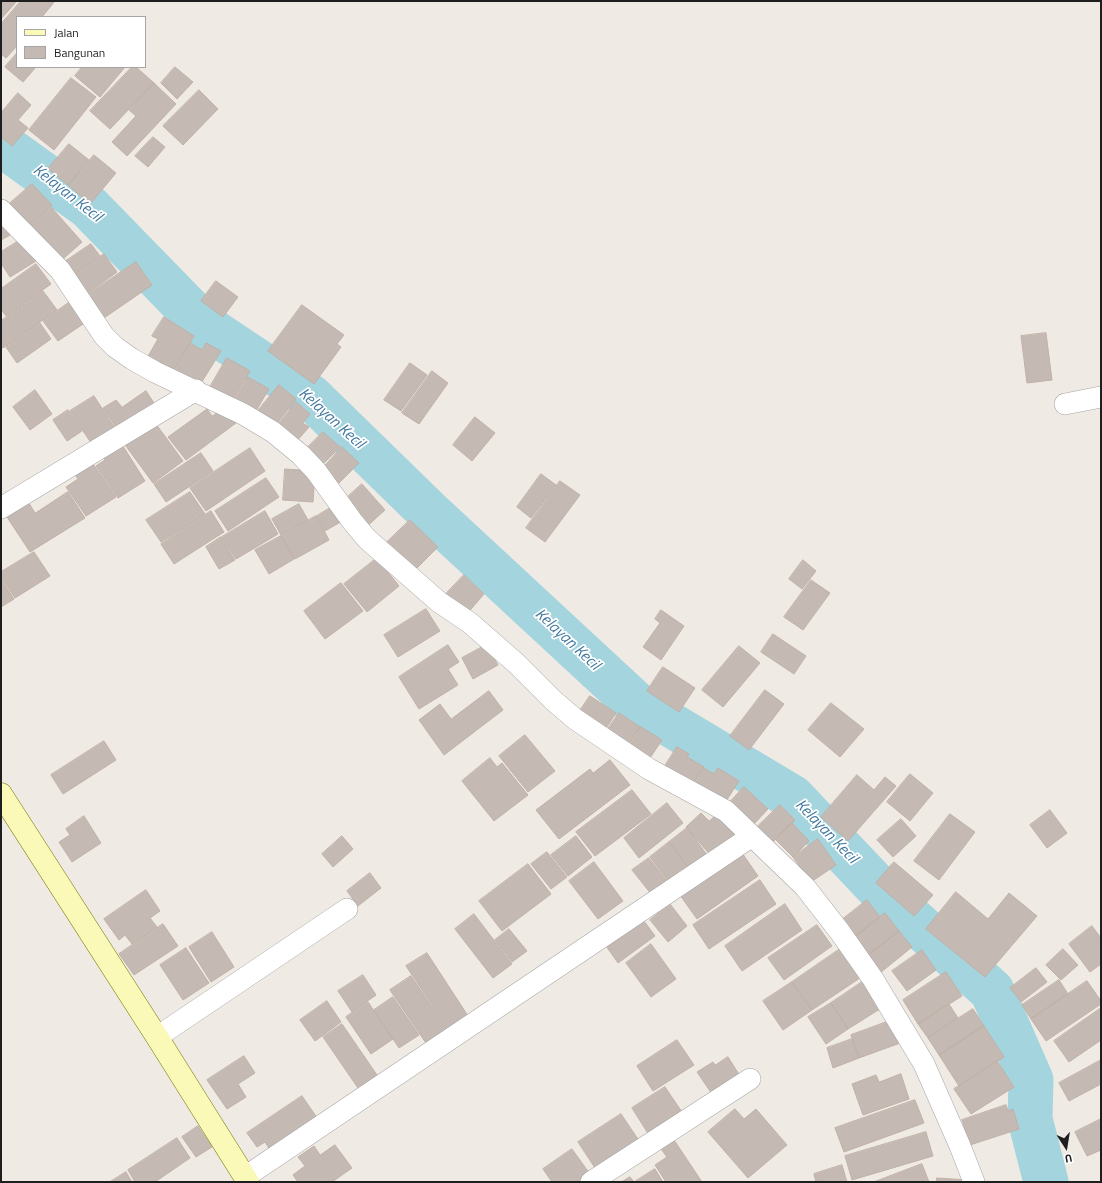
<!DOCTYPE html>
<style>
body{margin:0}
#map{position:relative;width:1102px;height:1183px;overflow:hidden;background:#efebe4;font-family:"Titillium Web",sans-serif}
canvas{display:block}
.frame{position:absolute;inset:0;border:2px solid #1e1e1e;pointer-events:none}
.legend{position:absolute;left:16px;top:16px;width:130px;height:52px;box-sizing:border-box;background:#fff;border:1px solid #a5a5a5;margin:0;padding:5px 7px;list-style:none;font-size:12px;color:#1e1e1e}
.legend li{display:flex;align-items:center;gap:8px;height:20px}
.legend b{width:20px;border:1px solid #a5a5a5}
.north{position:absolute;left:1046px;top:1127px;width:40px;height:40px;-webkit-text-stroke:3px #fff;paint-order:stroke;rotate:168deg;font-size:11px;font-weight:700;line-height:16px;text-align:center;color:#1e1e1e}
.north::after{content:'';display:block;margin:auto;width:14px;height:18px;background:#1e1e1e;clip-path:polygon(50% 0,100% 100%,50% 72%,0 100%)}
</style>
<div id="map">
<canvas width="1102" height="1183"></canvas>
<div class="frame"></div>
<ul class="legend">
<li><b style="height:5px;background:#faf9b7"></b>Jalan</li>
<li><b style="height:11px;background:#c4bab3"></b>Bangunan</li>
</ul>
<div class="north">U</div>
</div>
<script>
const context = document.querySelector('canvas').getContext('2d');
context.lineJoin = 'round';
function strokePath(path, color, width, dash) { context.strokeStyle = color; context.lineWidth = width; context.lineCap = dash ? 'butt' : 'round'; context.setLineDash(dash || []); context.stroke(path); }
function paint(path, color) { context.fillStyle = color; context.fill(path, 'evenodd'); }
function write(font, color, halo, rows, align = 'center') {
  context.font = font + ' "Titillium Web",sans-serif'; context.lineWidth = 3.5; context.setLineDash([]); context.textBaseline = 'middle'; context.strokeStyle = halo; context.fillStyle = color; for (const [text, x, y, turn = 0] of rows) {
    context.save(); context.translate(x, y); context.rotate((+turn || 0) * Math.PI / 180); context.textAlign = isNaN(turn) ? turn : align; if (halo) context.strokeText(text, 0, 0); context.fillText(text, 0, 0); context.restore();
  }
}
const river = new Path2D(`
 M1 144 89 207 206 327 311 397 431 514 636 704 792 797 885 895 992 991 1031 1080 1030 1119 1046 1182`);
const building = new Path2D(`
 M1 1H17L1 19Z
 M21 1H55L42 17H17V46L6 58 1 54V24Z
 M17 53V67H36L23 82 5 67Z
 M82 67H125L100 97 75 76Z
 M132 67H136L154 83 110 129 90 111Z
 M175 67 193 82 177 99 161 83Z
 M71 78 96 97 54 150 29 130Z
 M154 83 176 104 127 156 112 142 136 116 129 110Z
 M199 90 218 109 183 145 163 126Z
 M18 93 31 105 18 120 28 128 12 146 1 137V113Z
 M153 137 165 147 148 167 135 156Z
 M69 144 89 160 68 185 48 169Z
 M94 155 116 173 90 204 69 186Z
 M32 184 52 205 28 226 8 205Z
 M51 207 82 242 63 259 31 224Z
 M1 221 10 235 1 240Z
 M22 239 36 261 10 277 1 263V252Z
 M91 244 100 256 75 274 66 261Z
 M104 254 117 272 88 293 75 275Z
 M136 262 152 285 101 320 84 297Z
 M36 264 51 284 6 316 1 309V289Z
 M216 281 238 297 223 317 201 301Z
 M43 291 57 310 3 348 1 345V321Z
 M74 299 89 320 58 341 43 321Z
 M302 305 344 335 337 344 341 347 314 384 268 351Z
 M164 317 194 336 172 373 147 358 158 339 152 336Z
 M40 323 51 339 17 363 6 347Z
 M1046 333 1052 380 1027 383 1021 336Z
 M190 343 202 350 206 343 221 351 198 388 173 373Z
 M227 358 250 371 232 400 210 387Z
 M410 363 427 375 401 411 384 400Z
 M432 371 448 383 419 424 402 413Z
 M248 377 269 389 254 414 233 401Z
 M279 385 296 399 275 426 257 412Z
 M35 390 52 414 30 430 13 407Z
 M146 391 158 409 121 435 103 408 116 400 122 407Z
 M94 396 118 433 95 449 70 411Z
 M296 402 310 414 303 423 309 427 296 442 277 426Z
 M224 408 236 423 186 460 168 437 207 409 212 416Z
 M68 410 82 431 67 441 53 420Z
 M475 417 495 433 472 461 453 445Z
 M153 420 183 461 153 483 123 442Z
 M323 432 340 447 320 467 304 451Z
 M121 443 145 481 118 498 96 466 105 460 102 455Z
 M342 447 359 463 338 484 322 469Z
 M250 448 265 471 206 511 190 488Z
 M201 453 213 471 166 502 154 484Z
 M91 461 116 497 86 516 66 487 78 479 74 473Z
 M285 469 315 471 313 502 283 500Z
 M541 474 556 485 531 518 517 507Z
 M266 478 279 497 228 531 215 511Z
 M560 481 580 495 545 542 526 528Z
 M362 484 385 510 365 528 342 502Z
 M68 492 85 518 30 552 5 514 27 500 35 513Z
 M190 492 205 514 161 542 146 520Z
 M299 504 308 520 281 535 272 519Z
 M335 505 344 520 325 531 317 516Z
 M211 511 224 532 174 564 161 544Z
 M265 511 278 534 236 559 222 537Z
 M316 516 329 540 295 559 281 536Z
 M410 520 438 547 412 573 384 545Z
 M281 536 294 559 269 574 255 550Z
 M221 537 235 560 219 569 206 547Z
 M34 552 50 576 15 598 1 577V572Z
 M377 558 399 586 367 612 344 584Z
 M803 560 816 571 802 589 789 579Z
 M464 575 484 594 466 615 444 596Z
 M1 579 14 599 1 607Z
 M811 580 830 593 803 630 784 617Z
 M341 583 363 611 325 639 304 611Z
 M426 609 440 631 398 657 384 635Z
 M661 610 684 626 661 660 643 647 660 623 655 619Z
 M773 634 806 656 794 674 761 652Z
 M448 645 459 662 448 669 458 685 419 709 399 677Z
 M486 645 498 665 473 679 462 658Z
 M739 646 760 663 723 707 702 690Z
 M663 667 695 688 679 712 647 691Z
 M765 690 784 704 749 750 730 736Z
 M489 691 503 710 444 755 419 720 440 704 451 719Z
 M590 696 616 713 603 733 577 715Z
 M831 703 864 729 840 757 808 730Z
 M619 713 640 727 626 747 605 733Z
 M641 727 662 740 648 761 627 748Z
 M525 735 555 771 528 792 499 756Z
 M104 741 116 760 63 794 51 775Z
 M677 747 689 754 687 757 704 767 691 787 663 769Z
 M490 758 497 767 502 763 528 795 494 821 462 781Z
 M610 760 630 785 559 839 536 810 590 769 593 773Z
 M704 768 714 774 718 768 739 781 723 806 692 787Z
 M910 774 933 793 910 821 887 802Z
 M857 775 874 790 885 777 896 786 848 841 821 817Z
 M744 787 768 809 754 824 730 802Z
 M632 790 651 814 595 856 576 832Z
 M667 803 683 823 639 858 624 838Z
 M780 805 795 820 772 843 756 828Z
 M722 810 742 833 713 858 686 827 701 813 709 821Z
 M1050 810 1067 833 1047 848 1030 825Z
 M950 814 975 832 939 880 914 861Z
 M84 816 101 843 72 862 59 842 70 835 66 829Z
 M901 819 916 836 893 857 877 840Z
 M792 823 809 841 793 857 775 839Z
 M687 828 711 860 693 873 669 842Z
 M342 836 353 849 333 867 322 854Z
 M576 836 592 857 568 876 551 855Z
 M818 839 836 865 811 882 793 857Z
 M669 842 690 870 670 884 650 857Z
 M547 852 567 877 551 889 531 864Z
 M742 853 758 876 697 919 680 895Z
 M649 858 668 883 652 895 632 870Z
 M594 862 623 901 598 919 569 881Z
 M894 862 933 895 914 916 876 883Z
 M528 864 551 894 502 931 479 901Z
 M370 873 381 888 358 906 347 891Z
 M760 880 776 904 709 949 693 925Z
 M146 890 160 911 150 918 157 927 132 944 125 935 119 940 104 919Z
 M956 892 988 919 1009 893 1037 916 985 977 926 929Z
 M867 900 880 917 852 939 838 923Z
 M670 904 687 926 668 942 650 920Z
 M785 904 802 930 742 971 725 946Z
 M885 913 899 931 866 957 852 939Z
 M474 914 512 964 493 978 455 929Z
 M641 917 655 936 618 963 604 943Z
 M163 924 178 946 134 975 119 954Z
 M817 925 832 946 784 980 768 958Z
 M1092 926 1101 938V964L1090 972 1069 944Z
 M509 929 527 951 512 962 495 940Z
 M899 931 912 947 880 973 866 957Z
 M212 932 234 967 211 982 189 947Z
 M651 944 676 979 651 997 626 963Z
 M186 948 209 983 183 1000 160 965Z
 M840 949 860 978 812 1010 792 982Z
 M1063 949 1078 965 1061 980 1046 965Z
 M922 950 936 970 907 991 892 971Z
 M427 953 470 1019 450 1032 406 966Z
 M1036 968 1047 982 1021 1002 1010 988Z
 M946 972 962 996 918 1024 903 1000Z
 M363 975 376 995 352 1012 338 991Z
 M411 976 449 1032 428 1046 390 990Z
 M865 980 883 1007 848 1029 831 1003Z
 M1059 980 1068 994 1031 1019 1022 1005Z
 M1087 981 1101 1001V1004L1046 1041 1031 1019Z
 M792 982 812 1010 783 1030 763 1001Z
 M393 997 419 1035 399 1048 374 1010Z
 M327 1001 341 1022 315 1041 300 1020Z
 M368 1002 393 1039 371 1054 346 1017Z
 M831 1003 848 1029 826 1044 808 1017Z
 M949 1004 958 1018 928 1038 918 1024Z
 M1101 1008V1040L1069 1062 1054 1041Z
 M973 1009 984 1026 939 1055 928 1038Z
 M895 1019 903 1042 859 1058 851 1035Z
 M342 1024 377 1075 358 1088 323 1037Z
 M984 1026 1004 1057 959 1086 939 1055Z
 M852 1039 859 1058 833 1068 827 1048Z
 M677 1040 694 1065 653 1091 637 1066Z
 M244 1056 255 1073 238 1084 246 1097 227 1109 207 1080Z
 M728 1057 740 1076 712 1094 697 1072 713 1062 715 1065Z
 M1101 1060V1084L1069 1101 1059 1083Z
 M997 1061 1014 1087 971 1114 954 1089Z
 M901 1074 909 1099 863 1115 852 1084 876 1075 879 1082Z
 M665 1087 682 1112 649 1135 632 1108Z
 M302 1096 320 1122 272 1153 265 1142 257 1147 247 1133Z
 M915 1100 924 1123 844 1152 835 1128Z
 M1006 1105 1008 1111 1013 1109 1019 1129 970 1145 962 1120Z
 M735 1109 744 1119 756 1109 787 1145 748 1178 708 1132Z
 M621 1114 640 1142 597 1171 578 1142Z
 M1101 1119V1150L1087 1156 1075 1132Z
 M198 1126 212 1147 196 1157 182 1137Z
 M926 1132 933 1156 852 1180 845 1156Z
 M177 1138 190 1158 155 1182H135L128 1170Z
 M674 1140 702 1182H666L655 1165 667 1157 661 1149Z
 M335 1145 352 1168 332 1182H298L293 1175 305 1166 298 1157 314 1146 320 1155Z
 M572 1149 592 1177 585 1182H552L543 1169Z
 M922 1164 929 1182H874Z
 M842 1165 847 1182H816L814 1174Z
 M655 1169 663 1182H637L636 1181Z
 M126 1172 132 1182H110Z
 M630 1177 634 1182H622Z
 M937 1178 968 1180 967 1182H937Z`);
const street = new Path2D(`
 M1 210 60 270 104 336 115 347 132 359 155 372 243 414 273 432 301 455 316 471 352 521 367 539 439 602 470 623 517 664 554 701 575 719 649 769 726 811 805 887 840 932 873 979 924 1064 960 1146 974 1182
 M1065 404 1101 397
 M1 508 196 390
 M157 1037 347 909
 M245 1177 752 836
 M591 1182 750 1079`);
const secondary = new Path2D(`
 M1 794 157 1037 248 1182`);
const waterNames = [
 ["Kelayan Kecil",67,194,38],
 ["Kelayan Kecil",331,419,42],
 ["Kelayan Kecil",567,640,43],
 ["Kelayan Kecil",826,832,46]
];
strokePath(river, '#a4d4dd', 45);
paint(building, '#c4bab3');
strokePath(building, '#c1b0a6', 1);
strokePath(street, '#a5a5a5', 22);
strokePath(secondary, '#727703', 23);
strokePath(street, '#fff', 21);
strokePath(secondary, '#faf9b7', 22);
write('italic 16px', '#43789f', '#fff', waterNames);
</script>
